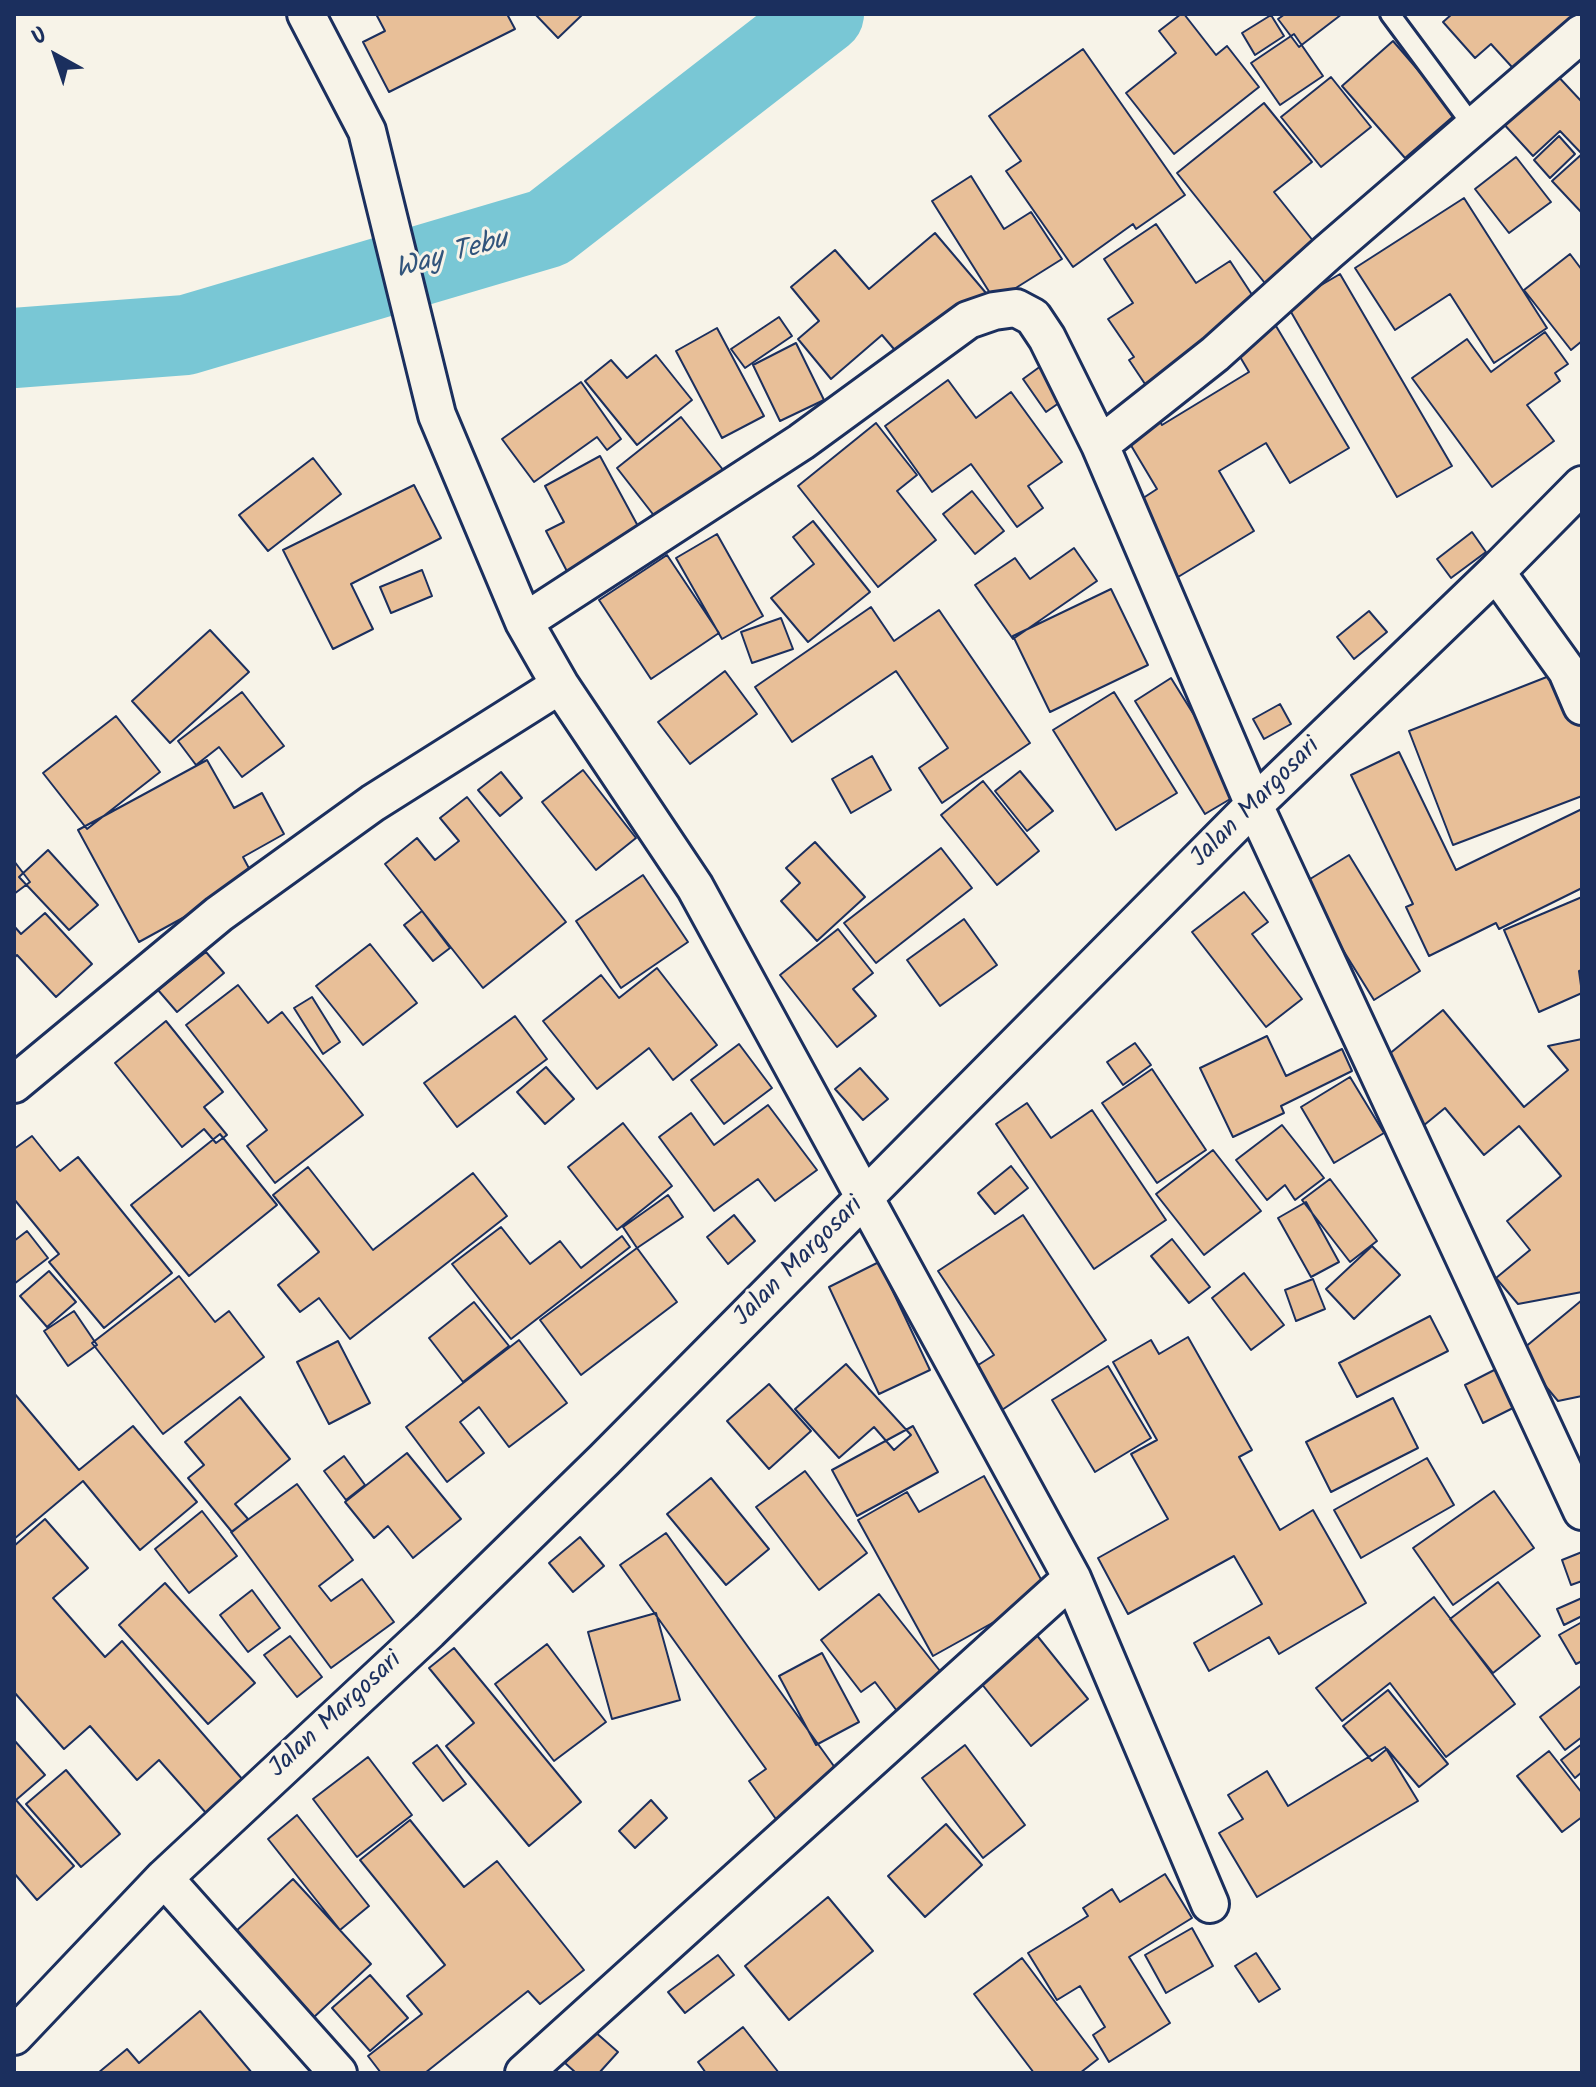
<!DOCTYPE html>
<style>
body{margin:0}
#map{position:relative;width:1596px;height:2087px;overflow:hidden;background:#f7f3e8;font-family:Kalam,sans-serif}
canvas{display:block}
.frame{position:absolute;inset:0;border:16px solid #1b2f5e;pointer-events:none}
.north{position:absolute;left:16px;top:16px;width:80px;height:80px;-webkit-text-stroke:6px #f7f3e8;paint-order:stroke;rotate:320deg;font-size:22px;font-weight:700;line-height:32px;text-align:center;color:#1b2f5e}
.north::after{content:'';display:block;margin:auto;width:28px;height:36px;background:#1b2f5e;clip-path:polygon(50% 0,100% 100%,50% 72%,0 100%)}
</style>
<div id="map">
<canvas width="1596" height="2087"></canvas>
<div class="frame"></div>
<div class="north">U</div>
</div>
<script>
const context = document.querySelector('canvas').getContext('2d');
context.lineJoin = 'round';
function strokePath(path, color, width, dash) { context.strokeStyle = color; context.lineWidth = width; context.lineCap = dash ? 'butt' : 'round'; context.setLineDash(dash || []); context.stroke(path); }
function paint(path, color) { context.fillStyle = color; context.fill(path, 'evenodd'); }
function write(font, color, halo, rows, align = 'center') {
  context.font = font + ' Kalam,sans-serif'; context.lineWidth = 6; context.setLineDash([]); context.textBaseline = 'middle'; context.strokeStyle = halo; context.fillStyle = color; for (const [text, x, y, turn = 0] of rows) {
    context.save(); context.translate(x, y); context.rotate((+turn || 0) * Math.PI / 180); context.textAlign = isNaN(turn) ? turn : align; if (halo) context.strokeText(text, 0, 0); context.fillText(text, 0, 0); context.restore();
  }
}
const river = new Path2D(`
 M14 348 186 335 548 228 824 14`);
const building = new Path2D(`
 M376 14H507L515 29 389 92 363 42 385 31Z
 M535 14H583L558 38Z
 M1181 14H1184L1216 55 1227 46 1259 87 1174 154 1126 93 1176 53 1159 31Z
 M1285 14H1342L1299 47 1278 19Z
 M1452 14H1582V23L1521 77 1491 44 1475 58 1443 22Z
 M1271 15 1284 36 1255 55 1242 33Z
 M1294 34 1323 76 1280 105 1251 63Z
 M1393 41 1456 114 1405 158 1342 86Z
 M1083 49 1185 195 1136 229 1133 224 1073 267 1006 171 1021 161 989 116Z
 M1554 72 1582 102V154L1560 131 1533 156 1501 121Z
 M1331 77 1371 127 1321 167 1281 117Z
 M1264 103 1312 162 1274 192 1318 247 1268 287 1177 173Z
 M1559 136 1575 154 1550 178 1534 160Z
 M1582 154V213L1552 181Z
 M1516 157 1551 202 1509 233 1475 189Z
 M971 176 1004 229 1031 212 1062 259 995 301 932 201Z
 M1464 198 1547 328 1494 363 1450 294 1395 330 1355 268Z
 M1156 224 1196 283 1230 261 1260 307 1145 384 1129 360 1134 357 1108 319 1133 303 1104 259Z
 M935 233 986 293 905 362 882 335 831 379 798 339 819 321 791 287 835 250 869 289Z
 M1570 254 1582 270V341L1571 350 1524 290Z
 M1340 274 1452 466 1397 497 1287 305Z
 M779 317 792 336 745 368 731 349Z
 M1276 326 1349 448 1290 483 1266 443 1219 471 1254 531 1178 577 1134 504 1157 489 1123 432 1155 413 1162 425 1249 372 1236 350Z
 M717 328 764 416 722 438 676 351Z
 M1545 332 1568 364 1555 373 1560 381 1527 405 1554 441 1492 487 1412 378 1467 339 1491 372Z
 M796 343 824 400 780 421 753 365Z
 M656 355 692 400 637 445 585 381 611 360 627 378Z
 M1045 363 1069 396 1046 412 1023 379Z
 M948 380 976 418 1011 392 1062 462 1028 486 1043 508 1017 527 971 464 932 492 885 426Z
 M581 382 621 439 607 450 597 437 534 482 502 439Z
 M681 417 724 471 659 522 617 468Z
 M876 423 917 475 897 491 936 540 878 587 798 486Z
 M600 456 645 539 571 579 546 531 564 522 545 486Z
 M313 458 341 494 268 551 239 515Z
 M414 485 441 538 351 584 373 629 333 649 283 550Z
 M972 491 1004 531 975 554 943 514Z
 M813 521 870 592 808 642 771 598 814 564 793 537Z
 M1472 532 1486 552 1451 578 1437 559Z
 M717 534 763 616 722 639 676 558Z
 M1074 548 1097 581 1013 639 975 585 1015 558 1030 579Z
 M667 555 719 633 651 679 599 600Z
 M422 570 432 596 391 613 380 587Z
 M1111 589 1148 665 1050 712 1013 636Z
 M871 607 894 641 939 610 1030 743 942 803 919 768 948 748 896 671 792 742 755 687Z
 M1369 611 1387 632 1354 659 1337 637Z
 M781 618 793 649 752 663 741 632Z
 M210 630 249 672 170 743 132 701Z
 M725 671 757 714 690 764 658 722Z
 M1562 671 1582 723V796L1453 845 1409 731Z
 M1171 678 1242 792 1205 814 1135 701Z
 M242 692 284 746 242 777 219 747 196 765 178 741Z
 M1114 692 1177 793 1116 830 1053 730Z
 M1280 704 1291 724 1264 739 1253 719Z
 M116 716 160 772 87 829 43 773Z
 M1399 752 1456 870 1582 809V888L1499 929 1496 923 1429 956 1406 907 1413 904 1351 775Z
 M872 756 891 790 851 813 832 779Z
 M207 760 234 808 262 793 284 834 243 857 252 874 207 899 210 903 139 942 78 830Z
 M583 770 636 838 596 870 542 802Z
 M1020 771 1053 811 1027 831 995 791Z
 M501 772 522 798 500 816 478 790Z
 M983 781 1039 851 997 885 941 815Z
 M467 797 566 922 483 988 385 864 417 838 435 860 459 841 440 818Z
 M815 842 865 897 817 941 781 901 800 883 786 868Z
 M941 848 972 888 876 963 844 923Z
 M48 850 98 905 69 930 19 877Z
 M1349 855 1420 971 1374 1000 1302 884Z
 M14 861 30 882 14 894Z
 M643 875 688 942 621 988 576 921Z
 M1244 892 1268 922 1252 934 1302 999 1266 1027 1192 932Z
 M1582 897V970L1579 971 1582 993 1539 1012 1504 930Z
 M422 911 450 948 433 961 404 925Z
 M45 913 92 964 56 997 17 955 14 958V926L21 934Z
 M964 919 997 965 940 1006 907 960Z
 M838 929 873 973 853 989 876 1016 837 1047 780 975Z
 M370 944 417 1003 363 1045 316 986Z
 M206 952 224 973 177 1012 158 990Z
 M657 968 717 1045 673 1080 649 1048 597 1089 543 1021 601 975 619 998Z
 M238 985 268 1023 282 1012 363 1115 275 1183 247 1146 267 1130 186 1025Z
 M312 997 340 1042 323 1054 294 1008Z
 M1443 1010 1524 1107 1568 1070 1548 1046 1582 1039V1292L1518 1304 1496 1278 1530 1250 1507 1221 1561 1176 1519 1126 1484 1155 1445 1108 1423 1126 1388 1055Z
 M515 1016 547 1059 457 1127 424 1083Z
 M166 1021 223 1092 204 1107 227 1135 216 1143 204 1129 182 1147 115 1063Z
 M1267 1036 1286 1076 1342 1049 1352 1071 1281 1106 1284 1113 1233 1137 1200 1068Z
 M1135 1043 1151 1065 1123 1085 1107 1062Z
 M739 1044 772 1088 724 1124 691 1080Z
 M546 1067 574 1099 545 1124 517 1092Z
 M860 1068 888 1099 863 1120 835 1089Z
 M1152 1069 1206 1150 1157 1183 1102 1103Z
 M1350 1077 1384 1133 1334 1163 1301 1107Z
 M1027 1103 1051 1138 1092 1110 1166 1220 1094 1269 996 1124Z
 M768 1105 817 1170 775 1201 758 1179 714 1211 659 1137 691 1113 714 1145Z
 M623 1123 672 1186 617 1230 568 1167Z
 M1282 1125 1324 1178 1295 1200 1285 1185 1267 1200 1236 1160Z
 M220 1134 277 1205 189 1276 131 1205Z
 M32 1136 60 1171 78 1157 172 1273 104 1328 49 1262 59 1254 14 1199V1149Z
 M1213 1150 1261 1211 1204 1255 1156 1194Z
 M1011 1166 1028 1188 995 1214 978 1193Z
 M308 1167 373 1250 473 1173 507 1216 350 1339 319 1298 300 1312 278 1285 319 1252 273 1195Z
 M1330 1179 1377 1241 1350 1262 1302 1200Z
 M668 1195 683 1217 637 1248 623 1227Z
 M1306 1202 1339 1262 1311 1277 1278 1218Z
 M734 1215 755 1241 728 1264 707 1237Z
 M1023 1215 1106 1340 993 1416 964 1374 994 1355 938 1271Z
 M501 1227 530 1264 560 1241 581 1268 622 1236 630 1247 511 1339 452 1264Z
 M27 1231 48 1258 14 1284V1241Z
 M1172 1239 1210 1287 1189 1303 1151 1256Z
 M1372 1246 1400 1275 1354 1319 1326 1289Z
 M637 1248 677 1302 581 1375 540 1320Z
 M879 1262 930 1370 879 1394 829 1287Z
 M49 1271 76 1302 47 1327 20 1296Z
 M1244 1273 1284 1325 1251 1350 1212 1298Z
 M179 1276 215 1322 229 1311 264 1357 163 1434 92 1343Z
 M1313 1279 1325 1309 1296 1321 1285 1290Z
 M1582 1300V1396L1558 1401 1518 1353Z
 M474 1302 509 1346 463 1382 429 1338Z
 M74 1311 97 1345 68 1366 44 1331Z
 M1430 1316 1448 1351 1357 1397 1339 1363Z
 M1188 1337 1252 1450 1239 1457 1280 1530 1313 1510 1366 1603 1279 1654 1269 1637 1209 1671 1194 1643 1262 1604 1234 1556 1128 1614 1098 1558 1168 1519 1131 1454 1157 1440 1113 1362 1151 1340 1159 1354Z
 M519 1340 567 1403 509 1447 479 1407 460 1422 484 1453 447 1482 406 1427Z
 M338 1341 370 1403 329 1424 297 1362Z
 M846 1364 911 1435 894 1450 874 1427 839 1458 795 1409Z
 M1108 1366 1151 1438 1095 1472 1052 1400Z
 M1502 1366 1521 1404 1483 1423 1465 1385Z
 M769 1384 811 1431 769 1469 727 1421Z
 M14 1393 79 1470 133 1426 197 1502 140 1550 83 1481 14 1539Z
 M240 1397 290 1459 235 1504 248 1519 232 1532 188 1478 204 1465 185 1442Z
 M1393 1398 1418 1448 1331 1492 1306 1442Z
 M913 1426 938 1472 857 1516 832 1470Z
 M407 1453 461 1519 413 1558 388 1526 374 1538 345 1502Z
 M344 1456 365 1485 346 1500 324 1471Z
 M1427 1458 1454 1505 1361 1558 1334 1510Z
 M805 1471 867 1553 819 1590 756 1507Z
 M984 1476 1048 1592 933 1656 858 1520 907 1492 919 1512Z
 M711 1478 769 1549 726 1585 667 1514Z
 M297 1484 353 1560 319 1586 331 1601 362 1579 394 1622 331 1668 231 1532Z
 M1494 1491 1534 1548 1453 1605 1413 1548Z
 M202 1511 237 1556 189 1593 155 1549Z
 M45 1519 88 1568 53 1598 105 1657 122 1641 243 1780 206 1813 159 1760 137 1780 90 1726 64 1749 14 1692V1546Z
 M666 1533 841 1776 778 1822 749 1781 766 1769 620 1565Z
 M580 1537 604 1566 573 1592 549 1563Z
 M1582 1552V1581L1571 1585 1562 1560Z
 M1498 1582 1540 1636 1493 1673 1450 1619Z
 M165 1583 255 1683 208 1724 119 1625Z
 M252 1590 280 1628 248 1652 220 1615Z
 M879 1594 944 1676 897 1711 875 1682 861 1692 821 1640Z
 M1434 1597 1515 1704 1446 1757 1390 1683 1342 1721 1316 1688Z
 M1582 1598V1616L1564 1625 1557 1609Z
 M656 1613 680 1700 612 1719 588 1632Z
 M1582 1622V1661L1576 1664 1559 1635Z
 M1035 1633 1088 1699 1031 1746 977 1678Z
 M290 1636 322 1677 297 1697 264 1655Z
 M547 1644 606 1722 554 1761 495 1684Z
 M454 1648 581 1802 529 1846 446 1746 474 1723 429 1668Z
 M822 1653 859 1722 816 1745 779 1676Z
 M1582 1685V1737L1565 1750 1540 1717Z
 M1388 1690 1448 1764 1419 1787 1387 1749 1372 1761 1343 1726Z
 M14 1740 45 1775 16 1800 74 1866 37 1900 14 1873Z
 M1582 1744V1772L1575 1778 1561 1760Z
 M437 1745 466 1784 443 1801 413 1763Z
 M965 1745 1025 1825 983 1858 922 1778Z
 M1385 1747 1418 1801 1257 1897 1219 1833 1243 1819 1228 1795 1267 1771 1288 1806Z
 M1549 1751 1582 1793V1817L1562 1832 1517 1776Z
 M368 1757 412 1815 357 1857 313 1799Z
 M66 1770 120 1834 81 1867 26 1804Z
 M651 1800 667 1818 635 1848 619 1831Z
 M297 1815 369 1906 340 1930 268 1839Z
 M410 1820 464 1887 497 1861 584 1970 540 2004 528 1991 425 2073H381L368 2056 422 2014 407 1996 445 1965 360 1860Z
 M946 1824 982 1865 925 1917 888 1876Z
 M1165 1874 1192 1918 1129 1957 1170 2023 1109 2062 1093 2035 1105 2027 1080 1986 1057 2000 1028 1953 1088 1916 1083 1908 1112 1889 1120 1902Z
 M293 1879 371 1964 313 2018 235 1932Z
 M828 1897 873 1951 789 2020 745 1966Z
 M1192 1928 1213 1966 1166 1993 1145 1955Z
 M1256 1953 1280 1989 1259 2002 1235 1966Z
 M718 1955 734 1975 685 2013 668 1992Z
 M1022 1958 1098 2059 1080 2073H1034L974 1994Z
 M370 1975 408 2018 370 2051 332 2008Z
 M200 2011 252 2073H98L127 2049 139 2063Z
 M743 2027 779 2073H706L698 2062Z
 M594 2031 618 2052 599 2073H576L565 2063Z`);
const lane = new Path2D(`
 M1390 14 1473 126`);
const street = new Path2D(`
 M306 14 367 131 437 415 524 622 560 685 695 887 1072 1578 1210 1904
 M1100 445 1215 354 1327 253 1582 33
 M1496 572 1567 671 1582 706
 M524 622 801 442 968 320 994 311 1016 308 1033 317 1047 338 1100 445 1254 805 1582 1511
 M14 1084 219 914 373 803 560 685
 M164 1878 338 2073
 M14 2036 164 1878 429 1631 604 1460 1254 805 1496 572 1582 485
 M524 2073 1072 1578`);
const streetNames = [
 ["Jalan Margosari",1257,804,-45],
 ["Jalan Margosari",800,1263,-45],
 ["Jalan Margosari",337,1716,-43]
];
const waterNames = [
 ["Way Tebu",452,257,-16]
];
strokePath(river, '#79c7d5', 80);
paint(building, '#e8bf98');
strokePath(building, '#1b2f5e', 2);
strokePath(lane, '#1b2f5e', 24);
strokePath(street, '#1b2f5e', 42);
strokePath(lane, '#f7f3e8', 18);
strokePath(street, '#f7f3e8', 36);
write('26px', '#1b2f5e', '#f7f3e8', streetNames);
write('italic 28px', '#32557c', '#f7f3e8', waterNames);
</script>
